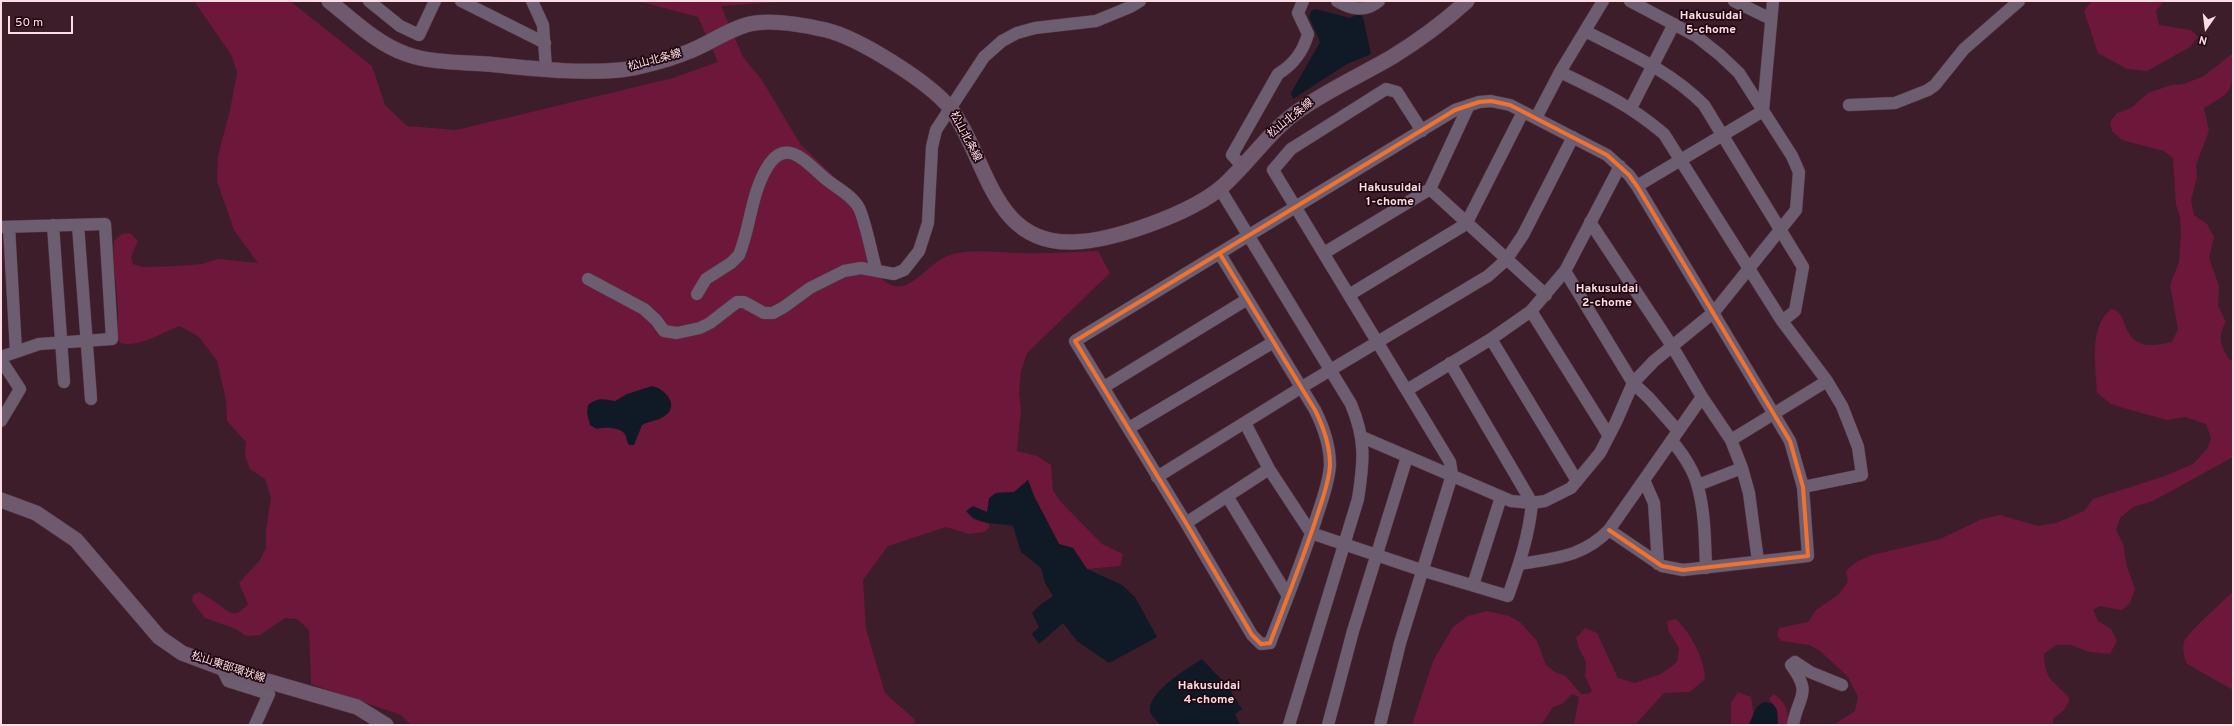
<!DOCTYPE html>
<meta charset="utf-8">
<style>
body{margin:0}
#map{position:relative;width:2234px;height:726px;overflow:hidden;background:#3d1d2a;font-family:Overpass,sans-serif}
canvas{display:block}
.frame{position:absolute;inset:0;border:2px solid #fcdde4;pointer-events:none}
.north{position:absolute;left:2186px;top:8px;width:40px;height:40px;-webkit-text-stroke:3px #210810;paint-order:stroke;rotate:194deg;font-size:11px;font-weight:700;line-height:16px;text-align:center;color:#fcdde4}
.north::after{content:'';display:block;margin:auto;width:14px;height:18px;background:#fcdde4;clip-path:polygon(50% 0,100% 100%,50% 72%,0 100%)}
.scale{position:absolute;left:8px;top:16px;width:65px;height:18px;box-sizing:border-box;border:2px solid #fcdde4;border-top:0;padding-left:5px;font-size:12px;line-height:14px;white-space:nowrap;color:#fcdde4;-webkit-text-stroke:3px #210810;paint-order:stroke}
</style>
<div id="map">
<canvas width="2234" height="726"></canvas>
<div class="frame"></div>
<div class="north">N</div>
<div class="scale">50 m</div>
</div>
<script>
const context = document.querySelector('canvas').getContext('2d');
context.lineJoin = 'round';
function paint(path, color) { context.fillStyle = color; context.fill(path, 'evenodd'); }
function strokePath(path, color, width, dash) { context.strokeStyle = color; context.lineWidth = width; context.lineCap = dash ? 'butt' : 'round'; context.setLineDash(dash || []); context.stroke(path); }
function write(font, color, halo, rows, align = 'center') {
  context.font = font + ' Overpass,"Noto Sans JP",sans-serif'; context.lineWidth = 3.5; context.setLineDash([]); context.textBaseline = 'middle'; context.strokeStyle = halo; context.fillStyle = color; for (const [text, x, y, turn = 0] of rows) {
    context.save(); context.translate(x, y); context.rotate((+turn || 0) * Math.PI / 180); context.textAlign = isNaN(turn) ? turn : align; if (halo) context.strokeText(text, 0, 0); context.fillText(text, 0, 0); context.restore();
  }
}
const green = new Path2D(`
 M194 1H290L372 66 385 105 407 126 456 130 673 78 718 62 698 17 638 1H795L721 6 743 57 762 80 801 145 863 204 883 280C909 302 927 260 953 254 975 249 996 252 1018 253 1044 254 1071 252 1098 251L1110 273 1027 353 1021 371 1019 393 1021 409 1017 451 1037 456 1051 465 1053 490 1060 501 1102 544 1123 554 1120 566 1087 569 1073 548 1059 544 1034 496 1028 480 1014 492 996 493 987 512 966 510 973 519 989 524V528L984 532 969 534 946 527 888 546 863 580 866 629 885 693 914 719 916 725H433L428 723 432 725H411L401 715 311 684 309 630 297 619 285 618 260 635 246 636 236 629 205 618 192 601 193 595 199 592C206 596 213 600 219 605 232 615 236 617 248 604L239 583 260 560 266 548V530L271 498 265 479 250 469 245 456 246 442 227 421 226 400 217 361 199 337 180 326C162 332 140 348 120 343 116 333 118 326 118 315 118 290 112 266 114 241L122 234 130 233 138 241 131 257 133 264 142 267 179 266 202 264 218 259 258 263 234 230 217 181 218 156 230 110 237 73 232 56Z
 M2092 1H2164L2156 11 2159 25 2191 30 2198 37 2190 47 2147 71 2127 69 2098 53 2084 11Z
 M2233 53C2233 91 2234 91 2204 108L2209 131 2196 165 2197 177 2191 200 2194 215 2207 224 2214 237 2209 258 2219 286 2218 306 2226 322C2217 336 2221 346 2229 359L2233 360V457L2153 501 2133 507 2120 518 2116 530 2123 544 2127 567 2135 589 2130 603 2122 610 2100 606 2093 610 2098 621 2111 629 2117 641 2110 654 2089 652 2071 645H2056L2044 654C2045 682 2054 680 2070 699L2064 710 2053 719V725H1833L1855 711 1858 697 1848 677 1819 650 1809 645 1781 641 1777 635 1779 628 1808 622 1816 610 1838 595 1848 582 1846 571 1856 562 1872 555 1940 539 1982 519 2000 515 2038 526 2056 523 2084 511 2093 499 2165 476 2193 464 2207 449 2211 438 2206 424 2185 417 2167 420 2134 411 2111 404 2097 393C2096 366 2088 328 2111 309 2133 312 2115 357 2172 342L2178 329 2170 285 2179 262 2181 235 2180 217 2176 205 2173 158 2164 151 2122 140 2112 131 2110 122 2117 113 2131 108 2148 93 2171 85 2184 84 2204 76Z
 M2233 592V690L2187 664C2184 657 2182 649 2184 642 2188 632 2224 600 2233 592Z
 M1487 611 1509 616 1520 622 1537 641 1546 665 1555 672 1566 676 1581 694H1588L1592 691 1585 676 1586 662 1579 648 1576 638 1585 628 1597 633 1618 678 1635 683 1661 674 1677 662 1679 648 1669 632 1667 621 1676 619C1691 634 1704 657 1705 679L1690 692 1664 693 1635 725H1574L1579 697 1572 694 1562 704 1553 707 1541 725H1412L1433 661 1453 627 1468 616Z
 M1738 692 1751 697 1754 717 1748 725H1731V703Z
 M1773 694C1786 701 1788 711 1789 725H1778L1777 710 1769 699Z`);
const water = new Path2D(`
 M1316 9 1350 18 1358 14 1363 17 1371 54 1347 64 1293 99 1291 93 1320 42 1309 17 1311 11Z
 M652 386C666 389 681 407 663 417 657 421 649 421 642 425L634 445H629C626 441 627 436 624 433 619 427 603 427 597 429L590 425 587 413 588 405C598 397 603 399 615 401L627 394Z
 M1028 480 1034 496 1059 544 1073 548 1087 569 1122 585 1135 597 1157 637 1109 663 1077 641 1063 623 1039 644 1032 634 1039 627 1032 613 1040 605 1053 596 1045 583 1041 568 1021 552 1013 526C995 522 978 526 966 511L973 506 987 512 989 498 996 493 1014 492Z
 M1202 659 1228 687 1242 709 1235 714 1240 725H1161C1157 721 1150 716 1150 710 1149 691 1188 668 1202 659Z
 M1765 702 1773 704 1777 710 1778 725H1748C1755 716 1753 705 1765 702Z`);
const minor = new Path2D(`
 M369 1 400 26 419 35 435 1
 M461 1 545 43
 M532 1 543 25 546 69
 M1337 1C1351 9 1365 13 1379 1
 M1734 1 1771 19
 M1585 31C1628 53 1669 70 1704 105L1803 267 1795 311 1782 321
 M1560 72C1600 91 1630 105 1664 134L1782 321 1827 381 1842 406 1858 447 1862 475 1803 487
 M1849 105 1895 103 1928 90 1935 85 1964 49 2019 1
 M1631 108 1674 24
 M1763 111 1773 1
 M1536 118 1560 72 1603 1
 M1242 166 1232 155 1278 74C1294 64 1303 52 1308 34L1298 13 1303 1
 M1637 186 1763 111
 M1220 189 1351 404C1366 440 1364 461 1358 499L1289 725
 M1430 189 1546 295
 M1590 222 1672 346 1702 397 1731 440 1742 468 1749 493 1758 561
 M53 225 64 382
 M78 225 91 399
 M1 227 105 224 112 339 39 344 1 357
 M9 227 16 352
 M1324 253 1430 189 1469 105
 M1220 254 1315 410C1324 428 1330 445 1330 465 1329 483 1322 500 1317 516 1303 559 1286 601 1270 643L1261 644 1252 635 1186 523 1075 341 1455 110 1479 102 1491 101 1510 105 1607 155 1629 175 1637 186 1790 441 1803 487 1808 556 1683 570 1662 566 1609 530
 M1565 271 1633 383 1649 398 1678 431
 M588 279 644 309 656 320 664 331 677 333 700 328 710 323 737 302H744L764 313H773L784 307 810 288 844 271 861 268 894 274 904 270 919 251 928 223 932 147 936 130 984 57 1002 41 1017 33 1035 28 1096 21 1130 7 1140 1
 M697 294 706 279 731 263 739 255C751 226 751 190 770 163 790 136 812 169 827 180 837 188 853 196 859 208 866 223 871 252 876 269
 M1349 295 1466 224 1523 112
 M1531 311 1609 436
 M1491 339 1577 481
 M1 360 20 389 1 421
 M1104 387 1246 300
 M1407 390 1491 339 1531 311 1565 271 1620 166
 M1245 423 1269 469 1311 533 1421 570 1508 596C1519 565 1529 536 1532 503L1450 363
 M1129 428 1272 343
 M1362 437 1511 501 1532 503 1545 501 1571 488 1600 453 1616 422 1633 383 1654 361 1714 312 1796 210 1799 172 1792 156 1739 73 1720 55 1696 36 1630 1
 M1731 440 1827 381
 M1672 441C1682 453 1694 471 1698 487 1705 513 1705 541 1706 568
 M1157 477 1302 387 1488 276 1506 260 1523 235 1573 137
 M1644 480 1654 503 1658 564
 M1698 485 1742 468
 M1227 496 1288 596
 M1186 523 1269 469
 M1520 564C1555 558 1583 557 1609 530L1702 397
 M1473 585 1501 497
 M222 668 228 681 269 694 255 725
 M1328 725 1353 631 1407 457
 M1380 725 1400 643 1452 475 1450 462 1273 170 1291 149 1386 89 1397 92 1422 131
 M1793 725C1798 695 1813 695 1791 665L1795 662 1810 672 1842 685`);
const major = new Path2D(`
 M329 1C353 20 377 44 406 54 431 63 460 62 486 64 530 68 576 74 620 70 639 68 667 60 685 53 706 46 725 31 746 25 768 18 804 25 826 30 859 38 929 82 950 108 988 158 991 245 1073 242 1114 241 1192 213 1223 186 1251 161 1271 128 1304 107 1332 88 1363 74 1392 57 1418 41 1444 22 1467 1
 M1 500 36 513 76 540 159 637 182 653 222 668 357 707 386 725`);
const cycleway = new Path2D(`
 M1220 254 1315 410C1324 428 1330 445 1330 465 1329 483 1322 500 1317 516 1303 559 1286 601 1270 643L1261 644 1252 635 1186 523 1075 341 1455 110 1479 102 1491 101 1510 105 1607 155 1629 175 1637 186 1790 441 1803 487 1808 556 1683 570 1662 566 1609 530`);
const streetNames = [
 ["松山北条線",655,61,-15],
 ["松山北条線",1291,119,-39],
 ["松山北条線",965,137,62],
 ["松山東部環状線",228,668,18]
];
const neighbourhoodNames = [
 ["Hakusuidai",1711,17],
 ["5-chome",1711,31],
 ["Hakusuidai",1390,189],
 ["1-chome",1390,203],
 ["Hakusuidai",1607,290],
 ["2-chome",1607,304],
 ["Hakusuidai",1209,687],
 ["4-chome",1209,701]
];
paint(green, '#6d173a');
paint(water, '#0f1a26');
strokePath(minor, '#553a45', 13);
strokePath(major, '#553a45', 16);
strokePath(minor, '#6d5d71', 12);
strokePath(major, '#6f596e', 15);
strokePath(cycleway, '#ef722f', 4);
write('11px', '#fcdde4', '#210810', streetNames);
write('bold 12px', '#fcdde4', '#210810', neighbourhoodNames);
</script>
